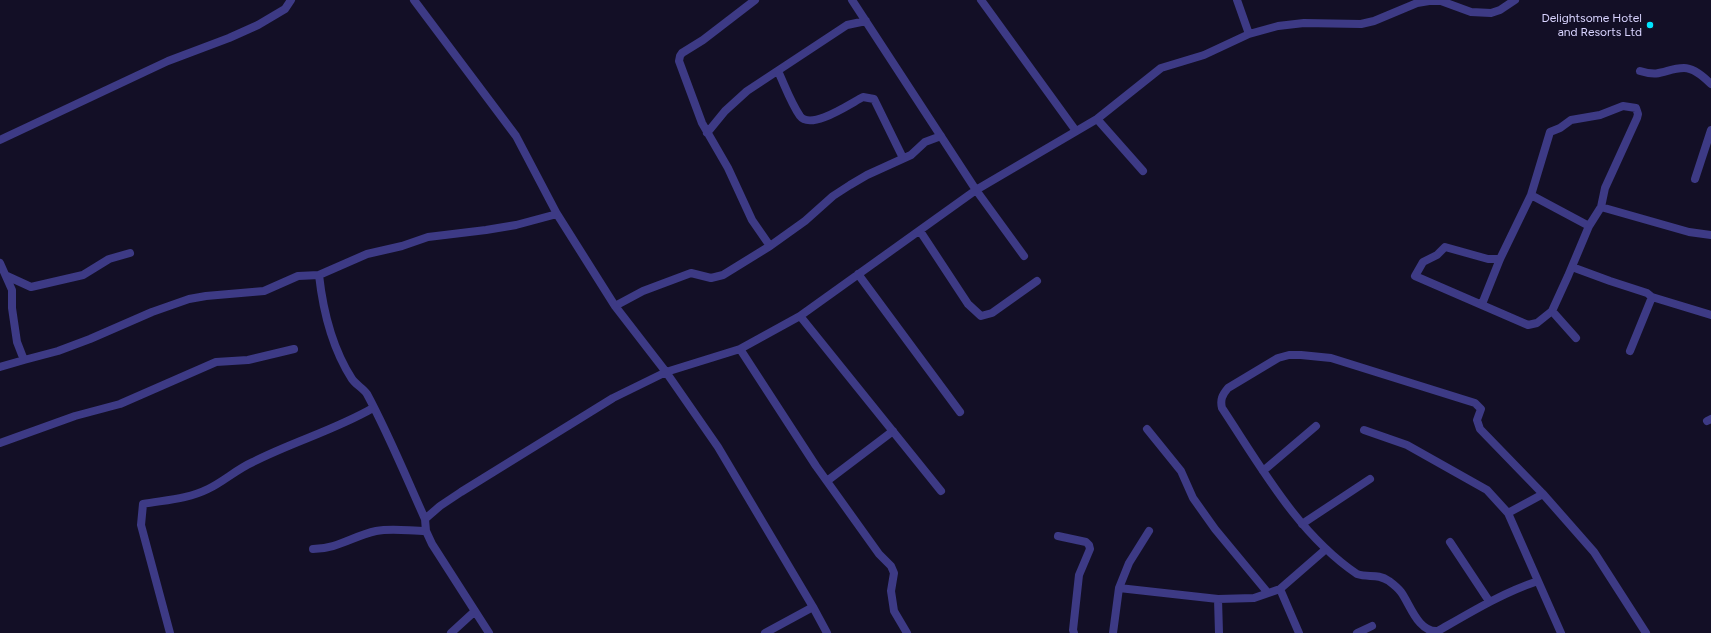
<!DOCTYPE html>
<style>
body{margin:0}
canvas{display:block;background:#130f26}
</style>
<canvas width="1711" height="633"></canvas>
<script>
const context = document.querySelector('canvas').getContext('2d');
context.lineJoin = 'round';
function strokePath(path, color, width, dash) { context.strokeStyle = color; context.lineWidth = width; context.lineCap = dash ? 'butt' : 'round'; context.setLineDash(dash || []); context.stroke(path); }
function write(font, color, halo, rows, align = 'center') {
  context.font = font + ' Figtree,sans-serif'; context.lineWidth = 3; context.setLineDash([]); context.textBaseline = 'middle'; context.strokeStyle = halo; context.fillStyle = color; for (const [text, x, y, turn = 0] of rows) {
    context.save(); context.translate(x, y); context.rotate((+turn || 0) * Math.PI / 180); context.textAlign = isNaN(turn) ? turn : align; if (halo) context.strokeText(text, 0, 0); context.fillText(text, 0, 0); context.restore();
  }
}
const street = new Path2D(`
 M414 0 516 136 557 214 615 306 666 372 718 447 813 607 827 633
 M755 0 703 40 682 53 680 56 679 61 702 123 728 168 752 220 770 246
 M852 0 976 190 1024 256
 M981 0 1076 131
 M1237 0 1249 34
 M778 71C785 86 791 103 800 116 811 131 851 103 863 97L874 99 903 158
 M1640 71C1662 78 1666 68 1684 68 1694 68 1705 78 1711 84
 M1097 119 1143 171
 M707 133 725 111 747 91 847 25 866 21
 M0 140 168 61 229 38 258 25 285 9 291 0
 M1695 179 1711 130
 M1531 195 1589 226
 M1601 207 1689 232 1711 235
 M920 231 968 304 981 316 992 313 1037 281
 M0 263 12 290V308L17 342 24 360 58 351 90 339 152 312 189 299 206 296 264 291 298 276 319 275 367 254 402 246 428 237 486 230 516 225 557 214
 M1572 267 1610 281 1647 293 1652 297 1711 315
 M858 274 960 412
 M319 275C323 311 332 348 352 379 356 385 363 388 367 394 389 435 406 477 425 519
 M7 276 31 287 83 275 109 259 130 253
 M1482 304 1500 259 1531 195 1550 132 1560 128 1571 120 1600 115 1623 106 1636 108 1638 114 1637 118 1605 188 1601 207 1589 226 1568 276 1552 311 1537 323 1528 325 1415 276 1423 262 1437 255 1445 247 1488 259H1500
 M615 306 643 291 691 273 711 278 723 275 770 246 805 221 833 196 850 185 867 175 911 155 925 142 941 136
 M1552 311 1576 338
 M800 316 941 491
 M740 349 816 466 879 554 891 566 894 573 891 591 894 611 907 633
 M1630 351 1652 297
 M0 367 24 360
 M1707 421 1711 419
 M1147 429 1181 471 1193 498 1215 529 1268 593
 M1364 430 1407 445 1487 490 1508 513 1561 633
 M0 443 75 416 120 404 216 362 248 360 294 349
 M1263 471 1316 426
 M827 481 893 431
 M1508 513 1543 494
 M1302 524 1370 479
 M1058 536 1086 542 1089 545 1090 549 1079 575 1073 630 1074 633
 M1450 542 1489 601
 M313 549C337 549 353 536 376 531 393 528 409 531 426 531
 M1538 581C1502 593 1471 612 1438 631 1418 633 1410 604 1401 592 1398 588 1393 584 1389 581 1377 573 1369 578 1357 574 1298 534 1261 467 1222 408 1220 400 1222 395 1228 388L1278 358 1289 355H1301L1331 358 1475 403 1481 409 1477 420 1480 429 1543 494 1594 552 1646 633
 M1119 588 1218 599 1254 598 1280 589 1326 549
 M1280 589 1299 633
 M1218 599 1219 633
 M170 633 141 525 143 504C165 500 188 499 208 489 223 482 237 469 253 462 292 442 335 430 373 408
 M451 633 475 611
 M489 633 432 544 426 531 425 519 440 506 461 492 613 398 666 372 740 349 800 316 976 190 1097 119 1161 68 1204 55 1249 34 1278 26 1304 23 1361 24 1374 21 1417 3 1429 1H1441L1471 12 1491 13 1500 10 1515 0
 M765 633 813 607
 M1113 633 1119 588 1129 563 1149 531
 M1357 633 1372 626`);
const markers = [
 [1650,25,4,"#00e5ff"]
];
const poiNames = [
 ["Delightsome Hotel",1642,18],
 ["and Resorts Ltd",1642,32]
];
strokePath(street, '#3d3a85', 8);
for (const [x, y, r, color] of markers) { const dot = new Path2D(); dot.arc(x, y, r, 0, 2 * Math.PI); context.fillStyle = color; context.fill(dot); strokePath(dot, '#130f26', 1.5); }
write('12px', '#d9d4ff', '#130f26', poiNames, 'right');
</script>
